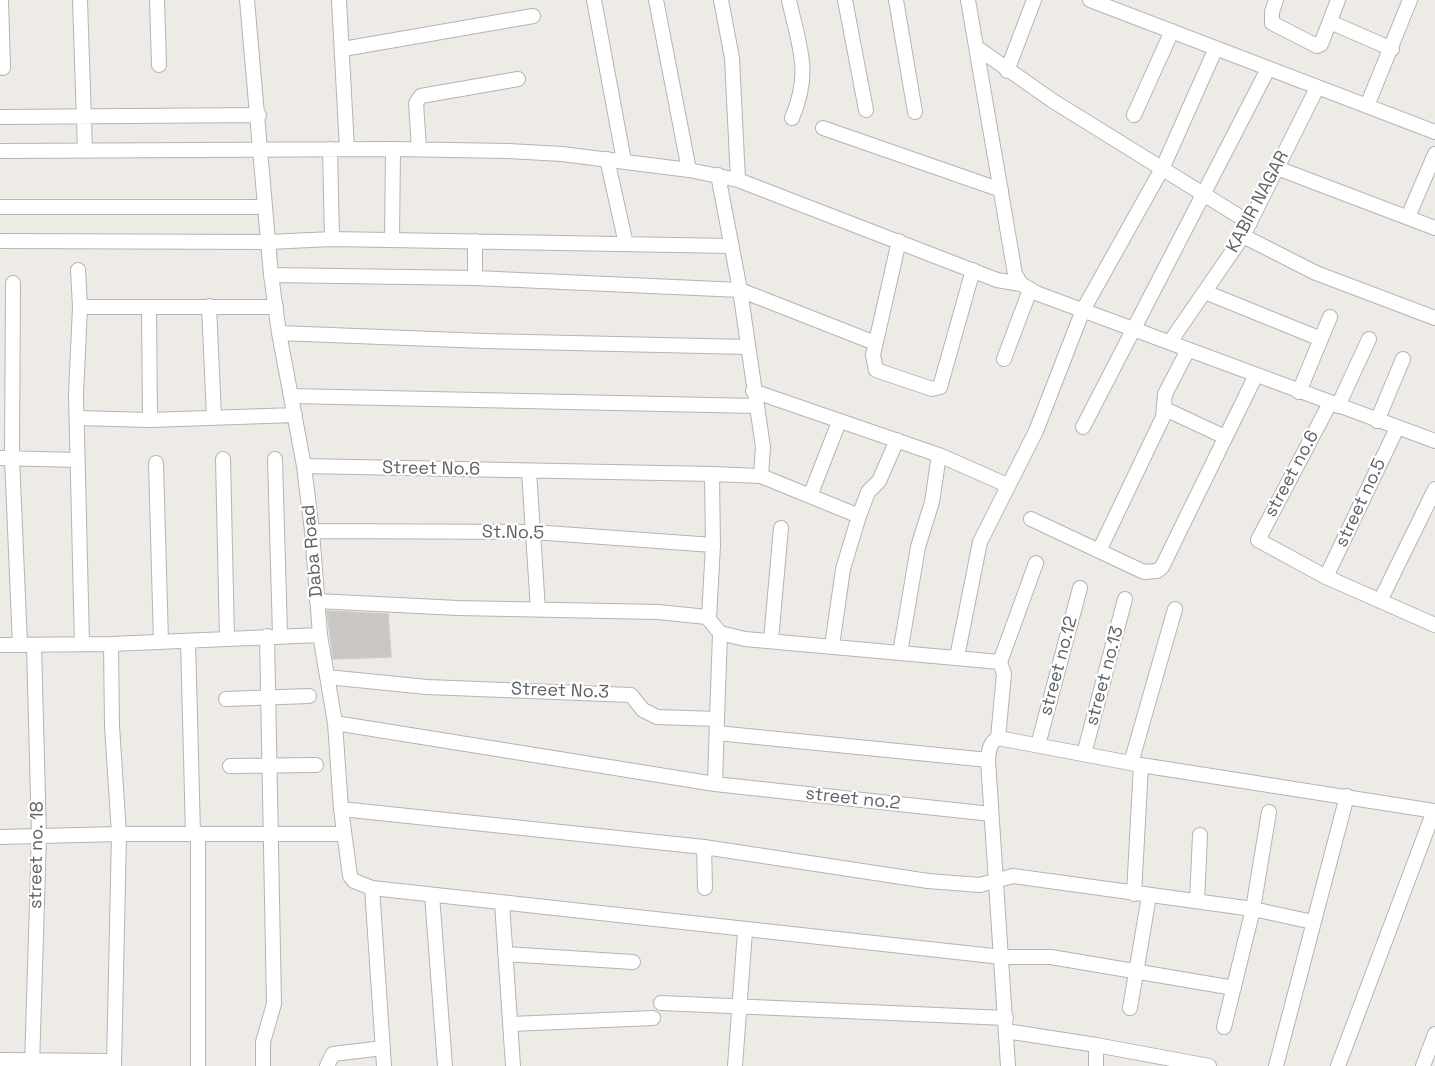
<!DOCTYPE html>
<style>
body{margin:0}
canvas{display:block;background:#eeebe6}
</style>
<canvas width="1435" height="1066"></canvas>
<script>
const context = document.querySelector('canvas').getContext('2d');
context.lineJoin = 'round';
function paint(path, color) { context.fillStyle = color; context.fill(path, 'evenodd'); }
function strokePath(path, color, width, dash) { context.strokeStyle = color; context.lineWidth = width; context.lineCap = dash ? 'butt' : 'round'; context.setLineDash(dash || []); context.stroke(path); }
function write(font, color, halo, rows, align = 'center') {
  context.font = font + ' "Space Grotesk",sans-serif'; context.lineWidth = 4.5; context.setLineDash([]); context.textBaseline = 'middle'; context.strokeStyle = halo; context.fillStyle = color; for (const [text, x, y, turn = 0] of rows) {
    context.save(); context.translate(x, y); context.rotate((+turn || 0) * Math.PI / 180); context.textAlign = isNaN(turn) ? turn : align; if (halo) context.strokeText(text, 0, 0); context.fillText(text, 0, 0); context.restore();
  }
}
const building = new Path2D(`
 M327 611 388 614 391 657 333 659Z`);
const minor = new Path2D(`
 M1 0 3 68
 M80 0 85 151
 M157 0 159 65
 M247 0 271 275 279 333 304 466 312 531 320 635 335 723 715 784 991 814
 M339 0 347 149
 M594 0 624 161
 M656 0 689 170
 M721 0 732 58 738 180
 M789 0C799 47 812 71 792 118
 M845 0 866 110
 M896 0 915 112
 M968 0 1015 274 1021 284 1036 293 1435 441
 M1090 0 1435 132
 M1276 0 1272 12V23L1317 46 1321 44 1338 0
 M1330 22 1392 49
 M976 47 1053 101 1250 223
 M343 49 533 16
 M1007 71 1034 0
 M1367 106 1410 0
 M1134 115 1172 31
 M0 117 259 115
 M823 128 1001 190
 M330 149 332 239
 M419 149 416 103 421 96 518 79
 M0 151 393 149 508 151 562 154 689 170 738 180 997 280 1021 284
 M607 159 626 244
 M1277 168 1435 228
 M0 207H265
 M1408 217 1435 154
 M1243 236 1316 273 1435 318
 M392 240 393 149
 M0 241 268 242 332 239 732 246
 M475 241V278
 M899 241 873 355 876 370 932 389 940 387 973 270
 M78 270 80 307 76 394 82 644
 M271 275 475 278 740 290 875 343
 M13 283 12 458 20 645
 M1205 292 1321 339
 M209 306 214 417
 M80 307H276
 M149 307 150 420
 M279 333 484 341 748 347
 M1170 342 1243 236 1317 88
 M1004 359 1030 290
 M753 391 939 455 932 502 918 547 900 653
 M1299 392 1330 317
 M291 396 756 406
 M1330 403 1258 540 1326 577 1435 625
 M1338 406 1369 339
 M1165 409 1225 437
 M77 418 150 420 295 415
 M1377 421 1403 359
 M1083 427 1268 69
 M939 455 1007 485
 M0 458 78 460
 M223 459 227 638
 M275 459 280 635
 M156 463 161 642
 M304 466 712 474 713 545 709 618
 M529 471 538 610
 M712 474 761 476 763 447 740 290 718 175
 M761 476 859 516
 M810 496 839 422
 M1031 519 1144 572 1157 571 1162 567 1256 375
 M312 531 533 532 713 545
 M1099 551 1163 417 1165 394 1188 350
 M1326 577 1397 428
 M317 601 458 608 658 612 707 617 720 633 745 639 1000 662 1004 674 998 738
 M1380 601 1435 489
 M771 640 781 528
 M188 641 193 833
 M111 644 112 726 119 834H342
 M0 645 111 644 320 635
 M832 646 843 569 859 516 868 492 879 481 897 440
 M957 657 980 542 1036 431 1083 310 1163 167 1216 48
 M1000 662 1036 563
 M327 677 427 687 631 695 643 710 657 717 717 719 715 784
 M226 699 309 696
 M717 719 720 633
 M335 723 341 809
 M717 733 988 760
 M1038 745 1080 588
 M1084 754 1125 599
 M1131 763 1175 609
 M230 766 316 765
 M198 833V1066
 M0 837 119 834 114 1066
 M704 847 705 888
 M372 888 384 1066
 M1134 894 1141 765
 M432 895 445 1066
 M1197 901 1200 835
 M502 903 513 1066
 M505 954 633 962
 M1234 988 1051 957H1002L372 888 354 881 350 876 341 809 704 847 928 881 980 885 1013 876 1253 909 1313 922
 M661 1003 1006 1018
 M1130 1008 1149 896
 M511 1024 653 1018
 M1224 1027 1253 909 1269 812
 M1006 1031 1096 1045
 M0 1060 114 1061
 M32 1066 39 836 34 645
 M263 1066V1042L274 1004 267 636
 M327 1066 333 1054 383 1048
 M735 1066 745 931
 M1008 1066 988 760C989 751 989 743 998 738L1141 765 1435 811
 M1096 1066V1045L1209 1066
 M1276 1066 1347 796
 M1338 1066 1434 811
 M1423 1066 1435 1034`);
const streetNames = [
 ["KABIR NAGAR",1258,202,-62],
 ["Street No.6",431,469,1],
 ["street no.6",1292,474,-62],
 ["street no.5",1361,503,-65],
 ["St.No.5",513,533,1],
 ["Daba Road",313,551,-95],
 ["street no.12",1059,666,-75],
 ["street no.13",1105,676,-75],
 ["Street No.3",560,691,2],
 ["street no.2",853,799,6],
 ["street no. 18",37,855,-89]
];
paint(building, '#cac6c3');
strokePath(building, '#d2cbc5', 1.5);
strokePath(minor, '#b1b5b7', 16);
strokePath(minor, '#fff', 14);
write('18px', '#5e6365', '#fff', streetNames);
</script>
